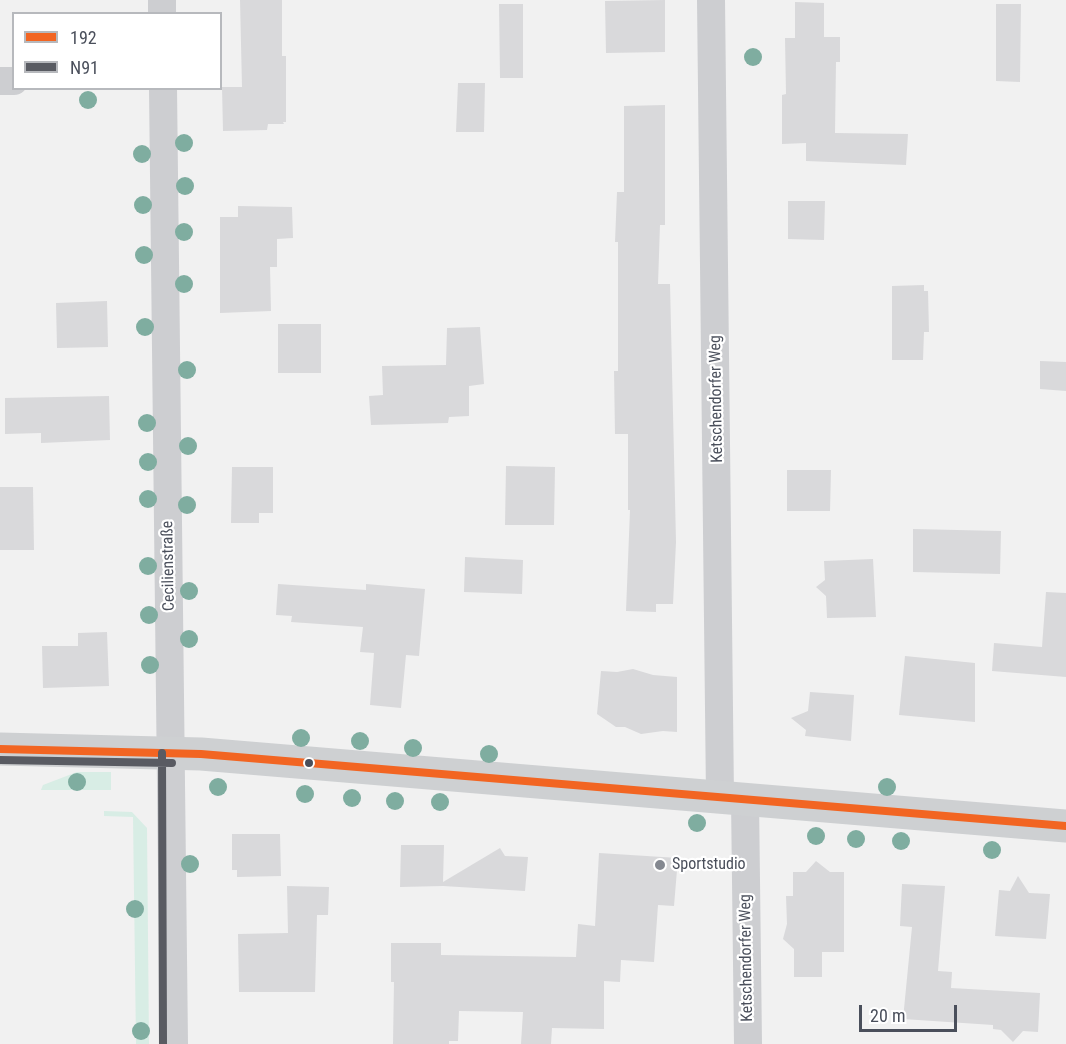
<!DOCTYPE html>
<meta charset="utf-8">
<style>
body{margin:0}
#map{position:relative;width:1066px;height:1044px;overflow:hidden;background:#f1f1f1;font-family:"Roboto Condensed",sans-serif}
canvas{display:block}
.legend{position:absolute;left:12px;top:12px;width:210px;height:78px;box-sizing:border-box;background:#fff;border:2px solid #b7b9bd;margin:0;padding:8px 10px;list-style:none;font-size:18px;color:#4a4f5b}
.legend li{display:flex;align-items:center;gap:12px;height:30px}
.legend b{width:30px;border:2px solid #b7b9bd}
.scale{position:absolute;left:859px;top:1005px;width:98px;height:27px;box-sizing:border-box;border:3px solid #4a4f5b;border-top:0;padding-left:8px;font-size:18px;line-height:21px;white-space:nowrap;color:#4a4f5b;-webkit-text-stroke:4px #fff;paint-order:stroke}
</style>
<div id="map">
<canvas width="1066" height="1044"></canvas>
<ul class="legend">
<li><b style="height:8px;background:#f26522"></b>192</li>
<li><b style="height:8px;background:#595b62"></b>N91</li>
</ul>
<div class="scale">20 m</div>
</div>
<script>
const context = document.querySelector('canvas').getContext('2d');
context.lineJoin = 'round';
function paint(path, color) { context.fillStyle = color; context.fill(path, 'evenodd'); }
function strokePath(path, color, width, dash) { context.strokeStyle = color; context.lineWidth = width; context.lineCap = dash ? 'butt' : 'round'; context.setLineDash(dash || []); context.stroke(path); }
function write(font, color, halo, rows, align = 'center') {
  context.font = font + ' "Roboto Condensed",sans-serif'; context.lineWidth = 4.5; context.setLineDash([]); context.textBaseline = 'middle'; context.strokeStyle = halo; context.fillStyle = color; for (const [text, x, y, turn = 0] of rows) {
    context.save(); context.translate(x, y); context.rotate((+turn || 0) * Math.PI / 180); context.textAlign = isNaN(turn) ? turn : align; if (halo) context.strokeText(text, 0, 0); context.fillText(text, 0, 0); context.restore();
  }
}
const green = new Path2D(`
 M77 772H111V790H41L43 785Z
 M104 811 132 812 147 828 149 1044H136L133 817 104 816Z`);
const building = new Path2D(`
 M240 0H282V56H286V122H283L284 124H268L267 130 223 131 222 87H242Z
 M665 0V52L606 53 605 1Z
 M795 2 824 3V37H840V62H836L835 133 908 134 906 165 806 161V143L782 144V95L786 94 785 38H795Z
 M499 4H523V78H500Z
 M996 4H1021L1020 82 996 81Z
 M458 83H485L484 132H456Z
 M665 105V225H660L658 284H670L676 542 673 604H656V612L626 611 630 510H628V434H615L614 371H618V242H615L617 192H624V106Z
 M788 201H825L824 240 788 239Z
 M238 206 292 207 293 238 277 239V267H270L271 311 220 313V217H238Z
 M924 285V291H928L929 332H924L923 360H892V286Z
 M107 301 108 347 57 348 56 303Z
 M278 324H321V373H278Z
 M480 327 484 384 469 386V416L449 417 448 423 371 425 369 396 383 395 382 366 446 365 447 328Z
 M1040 361 1066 362V391L1040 389Z
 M109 396 110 440 41 443V433L5 434V398Z
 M506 466 555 467 554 525H505Z
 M232 467H273V513H259V523H231Z
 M787 470H831L830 511H787Z
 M0 487H33L34 550H0Z
 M913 529 1001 531 1000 574 913 572Z
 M465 557 523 560 522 594 464 592Z
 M873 559 876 617 827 618 826 596 816 587 825 580 824 561Z
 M278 584 366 590V584L425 589 419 656 406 655 401 708 370 705 374 653 360 652 363 627 291 622 292 616 276 615Z
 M1046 592 1066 593V677L992 671 994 643 1042 647Z
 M107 632 109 686 43 688 42 646H78V633Z
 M905 656 975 663V722L899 715Z
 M633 669 653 675 677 677V732L663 731 641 734 625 727H616L597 714 601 671 617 672Z
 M810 692 854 695 851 741 805 736 806 730 791 718 808 711Z
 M232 834H280L281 876 237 877V870H232Z
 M401 845H444L443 882 500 848 505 856 528 857 525 891 443 886 400 887Z
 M599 853 678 858 674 906 658 905 654 962 621 960 620 982 604 981V1029L552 1028 551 1044H521L523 1012 459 1011 458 1041H449V1044H393L394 982H391V943H441V955L576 957 578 924 595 926Z
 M816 861 830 872H844V952H822V977H794V949L783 939 787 924 786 896H793V872H806Z
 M1018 876 1029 893 1050 894 1046 939 995 936 999 890 1010 891Z
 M902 884 945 886 938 971 952 972 951 988 1040 993 1038 1032 1023 1031 1013 1042 1001 1030 993 1029V1025L903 1019 912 927 900 926Z
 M287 886 329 887 328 915H317L315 992H239L238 934 288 933Z`);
const street = new Path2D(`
 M162 0V14
 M711 0 720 797
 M0 81H14
 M163 88 174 1044
 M745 799 748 1044`);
const secondary = new Path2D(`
 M0 749 201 754 1066 826`);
const bus1 = new Path2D(`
 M0 749 201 754 1066 826`);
const bus2 = new Path2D(`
 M162 753 163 1044
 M0 760 172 763`);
const trees = [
 [753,57],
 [88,100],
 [184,143],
 [142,154],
 [185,186],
 [143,205],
 [184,232],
 [144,255],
 [184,284],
 [145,327],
 [187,370],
 [147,423],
 [188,446],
 [148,462],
 [148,499],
 [187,505],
 [148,566],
 [189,591],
 [149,615],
 [189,639],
 [150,665],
 [301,738],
 [360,741],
 [413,748],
 [489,754],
 [77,782],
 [218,787],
 [887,787],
 [305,794],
 [352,798],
 [395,801],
 [440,802],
 [697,823],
 [816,836],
 [856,839],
 [901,841],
 [992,850],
 [190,864],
 [135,909],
 [141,1031]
];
const markers = [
 [309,763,5,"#4a4f5b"],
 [660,865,6,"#848890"]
];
const streetNames = [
 ["Ketschendorfer Weg",717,399,-91],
 ["Cecilienstraße",169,566,-91],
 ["Ketschendorfer Weg",747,958,-91]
];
const poiNames = [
 ["Sportstudio",672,865]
];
paint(green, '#d8ede5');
paint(building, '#d9d9db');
strokePath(street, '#cdced1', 28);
strokePath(secondary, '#ced0d2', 33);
strokePath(bus1, '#f26522', 8);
strokePath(bus2, '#595b62', 8);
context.fillStyle = '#7fada0';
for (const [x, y] of trees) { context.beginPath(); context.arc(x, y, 9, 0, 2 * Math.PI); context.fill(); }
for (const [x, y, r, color] of markers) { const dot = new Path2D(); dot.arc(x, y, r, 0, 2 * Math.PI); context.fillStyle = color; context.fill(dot); strokePath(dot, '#fff', 2); }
write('16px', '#4a4f5b', '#fff', streetNames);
write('16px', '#4a4f5b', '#fff', poiNames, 'left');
</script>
